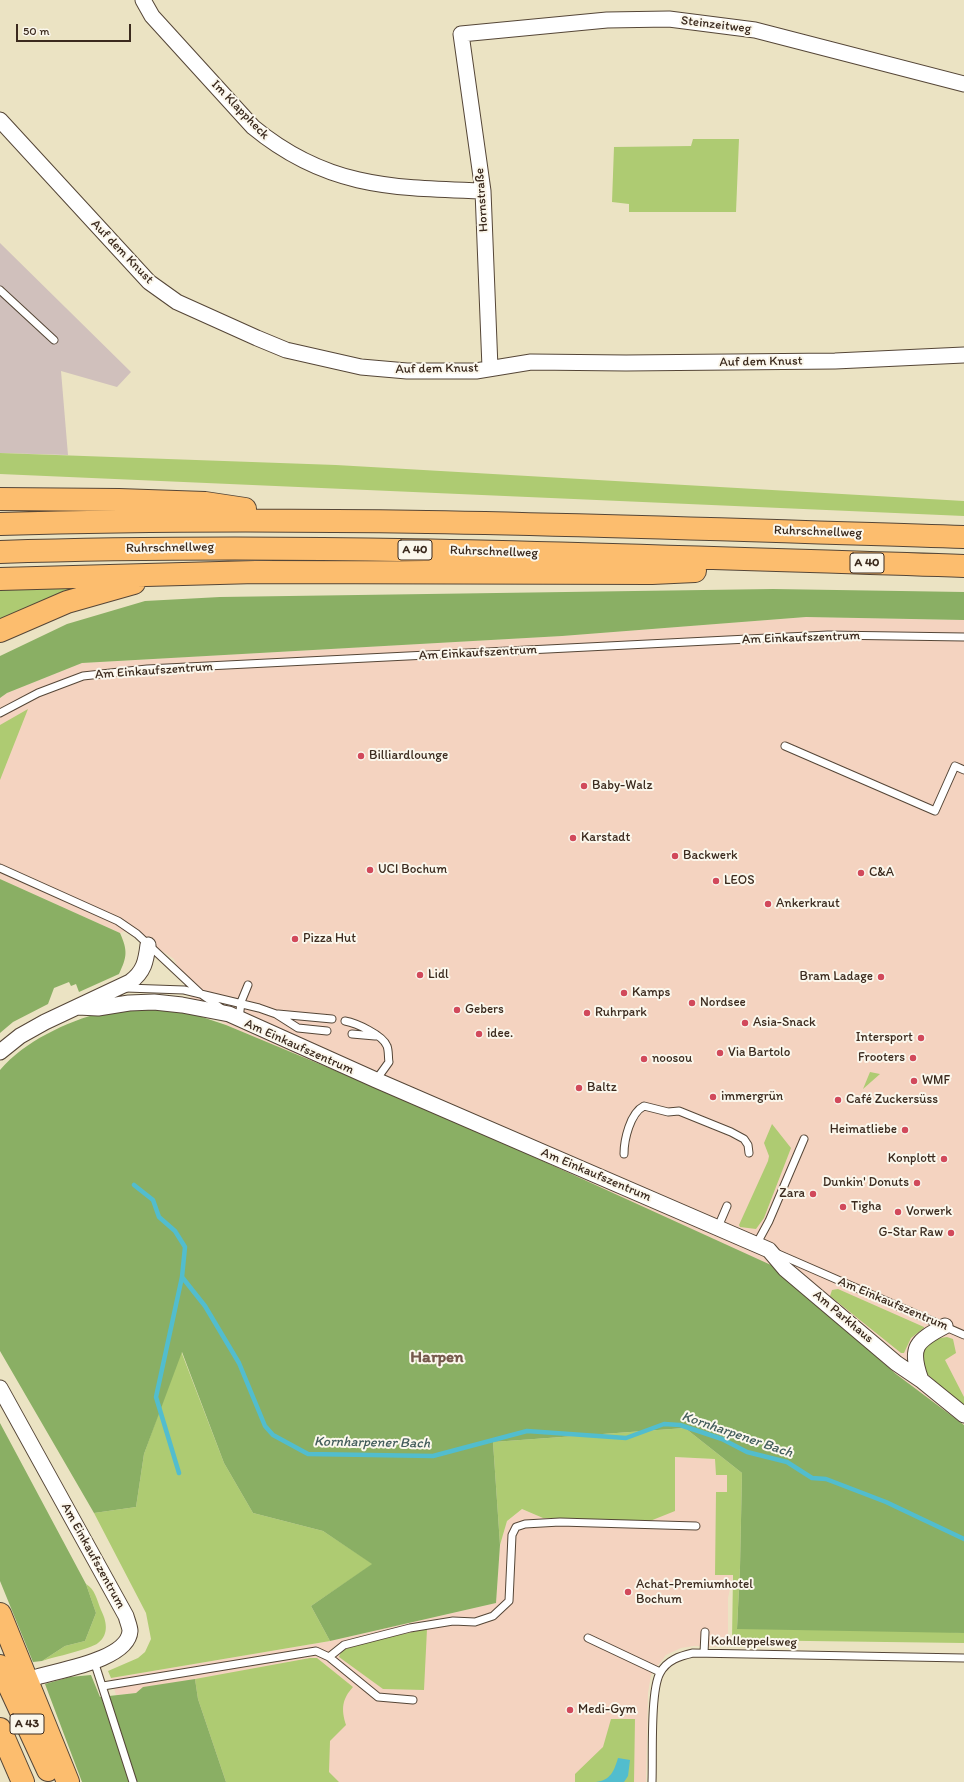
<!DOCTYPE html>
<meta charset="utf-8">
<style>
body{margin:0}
#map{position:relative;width:964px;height:1782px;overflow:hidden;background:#ebe3c3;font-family:Itim,sans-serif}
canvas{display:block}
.scale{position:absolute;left:16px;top:24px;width:115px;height:18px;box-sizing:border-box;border:2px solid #3b2a1e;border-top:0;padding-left:5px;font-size:12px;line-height:14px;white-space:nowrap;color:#3b2a1e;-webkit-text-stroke:3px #fbf7ec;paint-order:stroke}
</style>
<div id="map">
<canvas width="964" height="1782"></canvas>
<div class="scale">50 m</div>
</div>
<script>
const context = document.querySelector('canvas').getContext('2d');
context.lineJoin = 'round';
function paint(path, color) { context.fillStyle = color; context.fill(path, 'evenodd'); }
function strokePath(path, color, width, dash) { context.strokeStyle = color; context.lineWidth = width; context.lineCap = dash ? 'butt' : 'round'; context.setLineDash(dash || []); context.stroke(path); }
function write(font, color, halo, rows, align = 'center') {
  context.font = font + ' Itim,sans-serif'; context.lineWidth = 4; context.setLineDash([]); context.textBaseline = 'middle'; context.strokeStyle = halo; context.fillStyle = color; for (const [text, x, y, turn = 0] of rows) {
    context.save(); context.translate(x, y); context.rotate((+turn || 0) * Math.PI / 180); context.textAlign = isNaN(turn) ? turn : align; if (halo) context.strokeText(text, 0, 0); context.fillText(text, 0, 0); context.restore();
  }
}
const built = new Path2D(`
 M806 617 964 620V1425L896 1374 442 1115 226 1025 194 1002 189 995 174 959 150 943 124 931 120 933 0 879V698L7 693 82 663 562 636Z
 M675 1457 715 1459 727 1474 733 1575 728 1598V1634L716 1647 694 1646 681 1648 666 1655 651 1675 648 1693 646 1782H226L198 1699 195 1679 136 1693 116 1695 111 1678 330 1641 496 1603 500 1545 507 1521 522 1509 543 1518 675 1482Z`);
const industrial = new Path2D(`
 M0 243 131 372 117 387 61 371 68 455 0 453Z`);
const green = new Path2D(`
 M693 139H739L736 212H629V204L612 202 614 147 691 146Z
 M0 453 336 465 964 501V516L0 474Z
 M86 587 0 624V590Z
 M28 709 0 780V725Z
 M870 1072 880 1074 863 1089Z
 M772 1124 791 1148 764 1218 756 1229 740 1227 739 1225 768 1161 769 1156 764 1143Z
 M838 1289 924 1327V1328L911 1338 904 1353H901L830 1296 832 1290Z
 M947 1337 953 1339 956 1353 945 1360 964 1397V1406L927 1374C914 1357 927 1338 947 1337Z
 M181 1351 224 1463 253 1513 323 1531 373 1564 311 1606 330 1641 111 1678 108 1671 138 1658 145 1652 151 1639 146 1613 94 1513 136 1507 144 1454Z
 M685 1428 742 1473 740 1567 737 1628 936 1631 964 1633V1643L732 1640 733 1575H715L716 1492H727V1475H716L715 1459 675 1457V1511L650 1521 543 1518 522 1509 507 1521 500 1545 493 1442Z
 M86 1584C95 1589 97 1600 101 1610 106 1620 110 1634 98 1643 91 1649 54 1657 42 1661L65 1646 85 1641 96 1613Z
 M427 1629 424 1690 383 1689 339 1657 341 1652 345 1649 380 1639Z
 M310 1658H317L353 1687C342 1699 341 1709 346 1725L330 1741 329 1772 339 1782H226L198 1699 195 1679Z
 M611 1719H635L634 1782H575V1774L603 1747Z`);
const forest = new Path2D(`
 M773 589 964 592V620L806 617 562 636 82 663 7 693 0 698V656L67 624 145 601 220 597Z
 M0 879 120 933C128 951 127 957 119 974L79 992 76 984 71 986 69 982 54 988 48 1004 13 1022 0 1033Z
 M149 1008 187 1012 226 1025 442 1115 771 1265 896 1374 964 1425V1633L737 1629 740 1567 742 1473 685 1428 493 1442 500 1545 496 1603 330 1641 311 1606 372 1564 323 1531 253 1513 224 1463 182 1352 144 1454 136 1507 94 1513 0 1351V1070C25 1041 66 1022 103 1012 118 1008 135 1009 149 1008Z
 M0 1423 86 1584 96 1613 85 1641 65 1646 42 1661 33 1662 0 1581Z
 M91 1675 100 1697 136 1693 143 1687 195 1679 198 1699 226 1782H82L45 1684 70 1677Z`);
const water = new Path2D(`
 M618 1758 630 1760 628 1776 624 1782H596C611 1780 614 1771 618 1758Z`);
const stream = new Path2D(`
 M134 1185 153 1200 159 1217 175 1231 185 1247 182 1277 156 1397 179 1473
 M182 1277 205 1306 239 1363 265 1426 273 1435 308 1454 433 1456 527 1431 626 1438 664 1424 680 1425 722 1439 747 1452 787 1462 812 1478 826 1479 886 1502 964 1539`);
const lane = new Path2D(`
 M0 290 54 340
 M0 713 38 693 83 676 147 669 828 635 964 637
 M785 746 935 811 955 766 964 770
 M0 868 118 921 137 934 201 994 221 1008
 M126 988 184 990 259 1008 276 1014 298 1028 327 1031
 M278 1014 332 1019
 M239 1019 241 1002 248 985
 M345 1021C356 1023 383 1035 387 1046 389 1051 388 1058 389 1062L376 1080
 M352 1034 375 1036
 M624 1154C624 1140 630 1113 644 1106L668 1112 679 1111 731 1132 744 1139 748 1145 749 1153
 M718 1227 727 1206
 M756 1245 769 1221 804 1139
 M776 1253 964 1335
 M588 1638 660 1672
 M704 1653 705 1632
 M329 1657 344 1645 410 1628 453 1621 475 1622 493 1616 509 1601 512 1535 516 1527 525 1524 560 1522 696 1526
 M94 1661 133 1782
 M103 1686 316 1651 329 1657 378 1697 413 1700
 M652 1782C653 1758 650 1691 660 1673 667 1660 680 1656 693 1653L964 1658`);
const street = new Path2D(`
 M143 0 152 16 253 127C327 188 393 188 483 191
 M0 120 149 282 177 302 257 338 286 350 361 367 407 371H476L531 362 626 363 835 361 964 355
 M490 368 483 191 461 34 607 20 669 19 755 30 964 84
 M78 1007 98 1008 129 1003 154 1002 182 1005 229 1014 376 1080 769 1250 785 1269 896 1363 921 1380 964 1415
 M0 1052 20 1036 45 1022 130 982C144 972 146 961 148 945
 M921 1380C909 1347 916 1341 945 1326
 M0 1388 126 1616C127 1620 130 1627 130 1631 128 1660 59 1670 37 1677`);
const highway = new Path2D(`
 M0 499 119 500 205 503 245 509
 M0 524C321 514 643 527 964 537
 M0 552C321 542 643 556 964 566
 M0 579 256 572 652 573 695 571
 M0 631 67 602 134 583
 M0 1614 68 1782
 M0 1666 48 1770
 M0 1729 23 1782`);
const markers = [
 [361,756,4,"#d1495b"],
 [584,786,4,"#d1495b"],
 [573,838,4,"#d1495b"],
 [675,856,4,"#d1495b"],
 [370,870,4,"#d1495b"],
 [861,873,4,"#d1495b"],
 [716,881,4,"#d1495b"],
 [768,904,4,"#d1495b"],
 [295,939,4,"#d1495b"],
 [420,975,4,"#d1495b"],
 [881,977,4,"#d1495b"],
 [624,993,4,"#d1495b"],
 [692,1003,4,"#d1495b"],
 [457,1010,4,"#d1495b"],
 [587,1013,4,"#d1495b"],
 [745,1023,4,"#d1495b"],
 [479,1034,4,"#d1495b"],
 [921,1038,4,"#d1495b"],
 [720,1053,4,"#d1495b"],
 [913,1058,4,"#d1495b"],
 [644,1059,4,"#d1495b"],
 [914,1081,4,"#d1495b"],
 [579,1088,4,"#d1495b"],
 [713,1097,4,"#d1495b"],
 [838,1100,4,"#d1495b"],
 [905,1130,4,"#d1495b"],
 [944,1159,4,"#d1495b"],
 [917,1183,4,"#d1495b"],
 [813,1194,4,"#d1495b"],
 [843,1207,4,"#d1495b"],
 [898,1212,4,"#d1495b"],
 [951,1233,4,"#d1495b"],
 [628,1592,4,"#d1495b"],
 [570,1710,4,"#d1495b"]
];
const shields = [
 [415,550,34],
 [867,563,34],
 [27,1724,34]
];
const shieldNames = [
 ["A 40",415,550],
 ["A 40",867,563],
 ["A 43",27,1724]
];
const streetNames = [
 ["Steinzeitweg",716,25,7],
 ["Im Klappheck",240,110,46],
 ["Hornstraße",482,200,-94],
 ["Auf dem Knust",122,252,46],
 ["Auf dem Knust",761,362,-1],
 ["Auf dem Knust",437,369,-1],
 ["Ruhrschnellweg",818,532,2],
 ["Ruhrschnellweg",170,548,-1],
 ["Ruhrschnellweg",494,552,2],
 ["Am Einkaufszentrum",801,638,-2],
 ["Am Einkaufszentrum",478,653,-3],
 ["Am Einkaufszentrum",154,671,-4],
 ["Am Einkaufszentrum",299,1047,24],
 ["Am Einkaufszentrum",596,1175,23],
 ["Am Einkaufszentrum",893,1304,23],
 ["Am Parkhaus",843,1317,40],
 ["Am Einkaufszentrum",93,1556,61],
 ["Kohlleppelsweg",754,1642,1]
];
const poiNames = [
 ["Billiardlounge",369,756],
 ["Baby-Walz",592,786],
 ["Karstadt",581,838],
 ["Backwerk",683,856],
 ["UCI Bochum",378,870],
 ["C&A",869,873],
 ["LEOS",724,881],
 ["Ankerkraut",776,904],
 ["Pizza Hut",303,939],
 ["Lidl",428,975],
 ["Bram Ladage",873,977,"right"],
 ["Kamps",632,993],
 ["Nordsee",700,1003],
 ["Gebers",465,1010],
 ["Ruhrpark",595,1013],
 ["Asia-Snack",753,1023],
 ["idee.",487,1034],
 ["Intersport",913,1038,"right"],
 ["Via Bartolo",728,1053],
 ["Frooters",905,1058,"right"],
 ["noosou",652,1059],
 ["WMF",922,1081],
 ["Baltz",587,1088],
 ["immergrün",721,1097],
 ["Café Zuckersüss",846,1100],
 ["Heimatliebe",897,1130,"right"],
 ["Konplott",936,1159,"right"],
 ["Dunkin' Donuts",909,1183,"right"],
 ["Zara",805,1194,"right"],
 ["Tigha",851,1207],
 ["Vorwerk",906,1212],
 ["G-Star Raw",943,1233,"right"],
 ["Achat-Premiumhotel",636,1585],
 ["Bochum",636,1600],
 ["Medi-Gym",578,1710]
];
const waterNames = [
 ["Kornharpener Bach",737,1435,19],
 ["Kornharpener Bach",372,1443,1]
];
const districtNames = [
 ["Harpen",437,1358]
];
paint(built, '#f4d3c0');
paint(industrial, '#d0c0bc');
paint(green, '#aecb72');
paint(forest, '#8aaf64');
paint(water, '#52bdce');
strokePath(stream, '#52bdce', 4.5);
strokePath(lane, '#554637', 9);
strokePath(street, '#554637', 17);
strokePath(highway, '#554637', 24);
strokePath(lane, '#fff', 7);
strokePath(street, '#fff', 15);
strokePath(highway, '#fcbd6e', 22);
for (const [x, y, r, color] of markers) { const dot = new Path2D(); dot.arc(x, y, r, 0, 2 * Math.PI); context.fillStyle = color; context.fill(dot); strokePath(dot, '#fbf7ec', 1.5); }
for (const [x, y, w] of shields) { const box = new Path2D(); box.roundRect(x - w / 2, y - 10, w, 20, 3); context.fillStyle = '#fbf7ec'; context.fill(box); strokePath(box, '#3b2a1e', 1); }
write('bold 12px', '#3b2a1e', null, shieldNames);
write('13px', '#3b2a1e', '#fbf7ec', streetNames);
write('13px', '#3b2a1e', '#fbf7ec', poiNames, 'left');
write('italic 14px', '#435d5c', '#fbf7ec', waterNames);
write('bold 17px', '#75594c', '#fbf7ec', districtNames);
</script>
